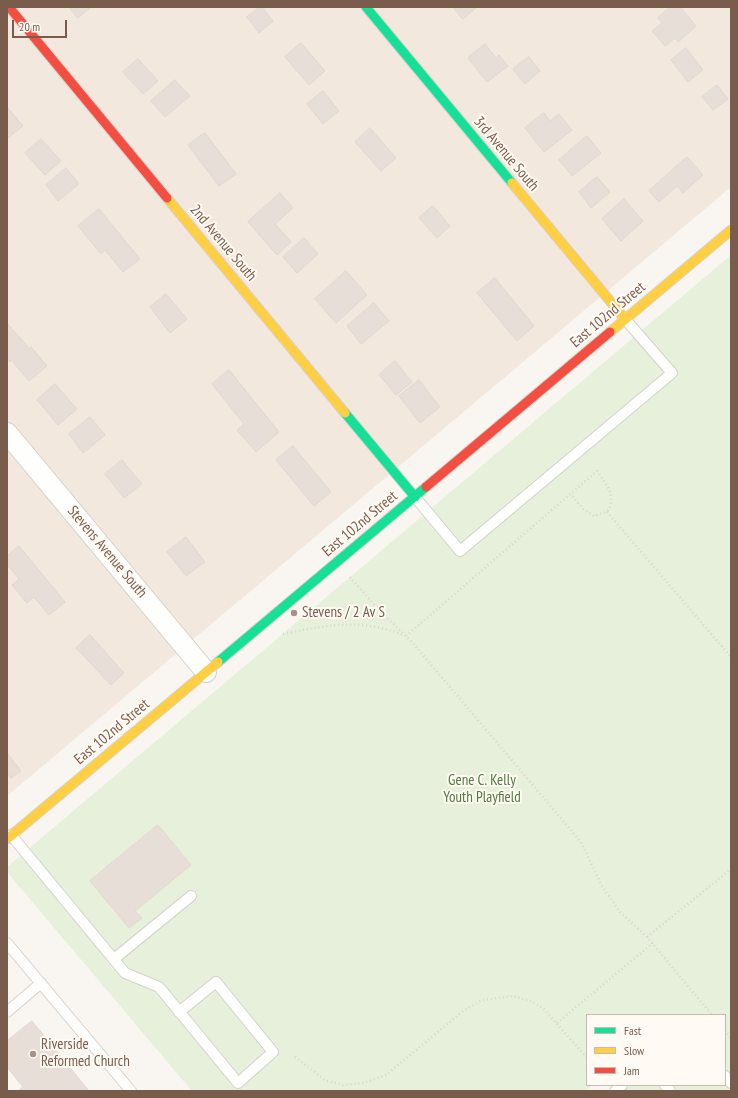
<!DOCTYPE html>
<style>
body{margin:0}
#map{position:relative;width:738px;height:1098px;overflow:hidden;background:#f9f5f0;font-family:"PT Sans Narrow",sans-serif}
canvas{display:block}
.frame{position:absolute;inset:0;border:8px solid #7a5c4d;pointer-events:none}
.legend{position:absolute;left:586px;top:1014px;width:140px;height:72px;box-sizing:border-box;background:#fffaf3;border:1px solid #cabbb1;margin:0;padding:5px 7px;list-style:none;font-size:12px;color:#7a5c4d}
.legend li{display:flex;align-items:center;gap:8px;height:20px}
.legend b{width:20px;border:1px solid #cabbb1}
.scale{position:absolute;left:12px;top:20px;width:55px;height:18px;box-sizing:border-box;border:2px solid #7a5c4d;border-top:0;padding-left:5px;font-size:12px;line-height:14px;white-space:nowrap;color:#7a5c4d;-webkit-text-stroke:3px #fffaf3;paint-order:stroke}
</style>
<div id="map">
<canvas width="738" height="1098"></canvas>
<div class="frame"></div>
<ul class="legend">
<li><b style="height:5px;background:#16e098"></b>Fast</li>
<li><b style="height:5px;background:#ffcf43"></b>Slow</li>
<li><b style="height:5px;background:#f24e42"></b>Jam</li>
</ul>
<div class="scale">20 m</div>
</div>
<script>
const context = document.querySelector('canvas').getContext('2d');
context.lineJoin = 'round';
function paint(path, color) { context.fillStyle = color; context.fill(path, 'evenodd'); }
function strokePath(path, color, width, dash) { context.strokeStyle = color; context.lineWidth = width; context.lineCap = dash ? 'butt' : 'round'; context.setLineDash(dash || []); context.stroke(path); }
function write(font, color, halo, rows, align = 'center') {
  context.font = font + ' "PT Sans Narrow",sans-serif'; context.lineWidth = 4; context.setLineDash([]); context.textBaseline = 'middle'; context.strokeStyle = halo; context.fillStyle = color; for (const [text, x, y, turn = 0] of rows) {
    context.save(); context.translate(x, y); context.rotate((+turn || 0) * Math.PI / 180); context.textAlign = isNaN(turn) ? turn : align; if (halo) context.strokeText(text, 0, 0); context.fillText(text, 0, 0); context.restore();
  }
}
const residential = new Path2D(`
 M7 7H731V187L7 796Z`);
const green = new Path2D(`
 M731 255V1091H621L616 1085H725V1015H587V1085H593L585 1091H192L7 872V867Z`);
const building = new Path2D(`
 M69 7H91L78 18Z
 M260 7H262L273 21 259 33 247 17Z
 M453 7H477L463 19Z
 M670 7H680L696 26 678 42 675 38 665 46 652 31 662 23 658 18Z
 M301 43 325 71 309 85 285 57Z
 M485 44 496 58 499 55 508 66 487 82 468 58Z
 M686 48 703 70 688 82 671 60Z
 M529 57 540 71 525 84 513 69Z
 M138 59 158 81 143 94 123 72Z
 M175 80 190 96 165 117 151 101Z
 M717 85 728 99 713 110 702 97Z
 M323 91 339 111 323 124 307 104Z
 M7 107 23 126 8 138 7 137Z
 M544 113 550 121 559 114 572 130 544 152 525 128Z
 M370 128 396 158 381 171 355 142Z
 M205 133 236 174 219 186 188 145Z
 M587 136 601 153 572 176 559 160Z
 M41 139 61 161 45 175 25 153Z
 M687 157 703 175 683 193 677 186 659 202 649 191Z
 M66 168 79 184 58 201 46 185Z
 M597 177 610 192 591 208 579 192Z
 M280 193 293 208 275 224 291 242 277 255 248 222Z
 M624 199 643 221 621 241 602 219Z
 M433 206 450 226 437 238 419 218Z
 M99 209 140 259 123 272 105 250 101 254 78 226Z
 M304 238 318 254 297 273 283 257Z
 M346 271 367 295 336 323 315 299Z
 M495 278 534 326 517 341 477 293Z
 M166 294 187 319 170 333 150 307Z
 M374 303 389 321 361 344 347 326Z
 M7 323 28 347 10 362 7 359Z
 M31 347 47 366 29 381 13 362Z
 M395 361 412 382 396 395 379 375Z
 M229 370 279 432 256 452 237 430 244 424 212 384Z
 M419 380 440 407 420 423 399 396Z
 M55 384 77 409 58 425 37 400Z
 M90 417 105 435 83 453 69 434Z
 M293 446 331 492 314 506 276 460Z
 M122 460 142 484 124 498 105 474Z
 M186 537 205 562 186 576 167 552Z
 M19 546 65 602 49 615 34 597 27 603 12 585 19 579 7 564V556Z
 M90 635 124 673 111 685 76 648Z
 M7 753 21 771 11 778 7 773Z
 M158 825 191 865 135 911 142 918 129 928 90 881Z
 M32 1021 89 1091H18L23 1087 7 1067V1041Z`);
const path = new Path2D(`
 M607 512 731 657
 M350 577 378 609 411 641 581 842 602 886 620 912 647 937 712 1015
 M283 634C326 625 361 618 403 635
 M406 636 597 471C607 485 617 496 607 512L594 516 583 509 571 495
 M647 937 731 869
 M557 1023 653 943
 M725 1030 731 1038
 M295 1057 325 1080 343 1085 364 1083 386 1075 463 1011 482 1000 513 996 531 1001 543 1008 587 1058`);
const lane = new Path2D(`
 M415 497 460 551 672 373 625 319
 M11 835 125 973 159 987 238 1083 273 1052 216 982 179 1012
 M7 943 131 1091
 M114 959 191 896
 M7 1012 41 983
 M725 1076 731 1083
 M665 1085 670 1091
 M615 1091 622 1085`);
const street = new Path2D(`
 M7 433 206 672`);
const fast = new Path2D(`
 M366 7 512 183
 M345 413 415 497
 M218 662 426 487`);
const slow = new Path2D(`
 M512 183 625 319
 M167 198 345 413
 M610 332 731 230
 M7 839 218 662`);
const jam = new Path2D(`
 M9 7 167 198
 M426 487 610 332`);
const markers = [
 [294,613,4,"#a69286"],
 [33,1054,4,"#a69286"]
];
const streetNames = [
 ["3rd Avenue South",506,154,50],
 ["2nd Avenue South",223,243,50],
 ["East 102nd Street",608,315,-40],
 ["East 102nd Street",360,524,-40],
 ["Stevens Avenue South",107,552,50],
 ["East 102nd Street",112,732,-40]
];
const poiNames = [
 ["Stevens / 2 Av S",302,613],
 ["Riverside",41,1045],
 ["Reformed Church",41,1062]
];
const parkNames = [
 ["Gene C. Kelly",482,781],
 ["Youth Playfield",482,798]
];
paint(residential, '#f2e8de');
paint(green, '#e7f0db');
paint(building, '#e6ded7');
strokePath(building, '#e2d8d2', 1);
strokePath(lane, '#d7d1cb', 12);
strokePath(street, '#d7d1cb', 22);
strokePath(fast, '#d9d2cb', 11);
strokePath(slow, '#d9d2cb', 11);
strokePath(jam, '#d9d2cb', 11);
strokePath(path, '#dcd5d0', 2.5, [1, 3]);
strokePath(lane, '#fefefd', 10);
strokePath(street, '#fefefd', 20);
strokePath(fast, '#16e098', 9);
strokePath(slow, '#ffcf43', 9);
strokePath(jam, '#f24e42', 9);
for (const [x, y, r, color] of markers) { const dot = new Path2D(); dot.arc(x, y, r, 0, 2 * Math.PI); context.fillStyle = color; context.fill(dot); strokePath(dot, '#fffaf3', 1.5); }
write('15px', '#7a5c4d', '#fffaf3', streetNames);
write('15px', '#7a5c4d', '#fffaf3', poiNames, 'left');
write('15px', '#537a41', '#fffaf3', parkNames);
</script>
